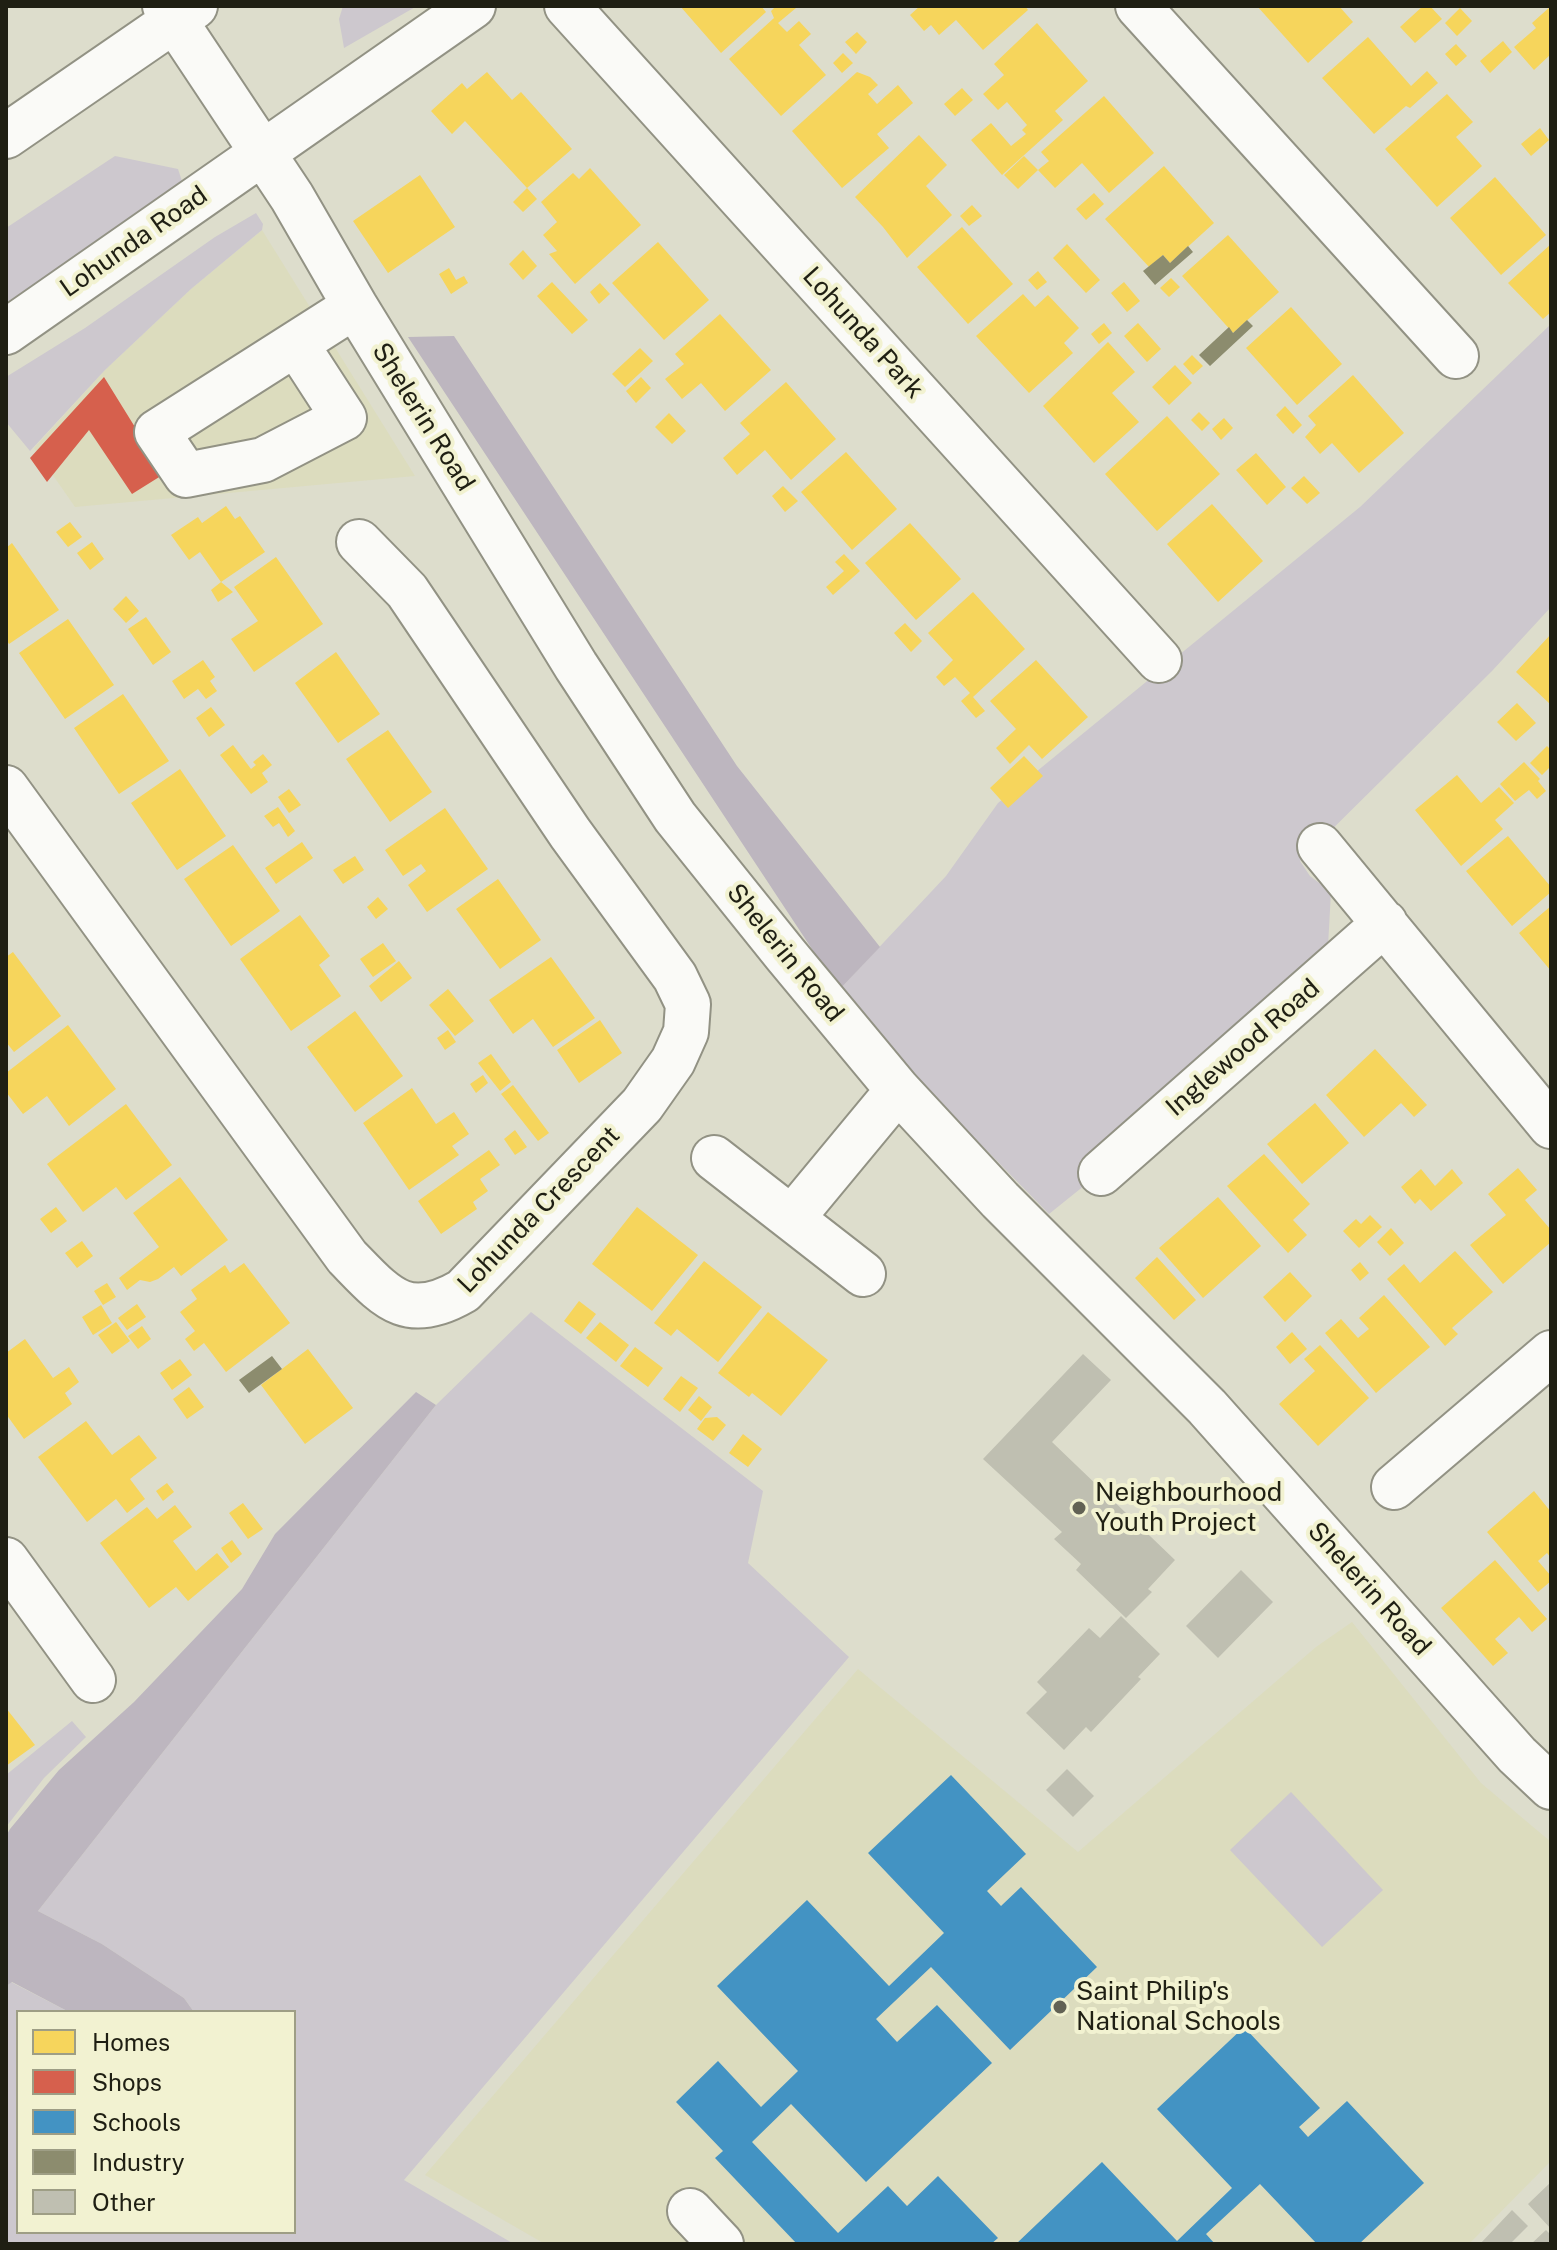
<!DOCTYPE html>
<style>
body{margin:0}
#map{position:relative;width:1557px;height:2250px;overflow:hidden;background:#ddc;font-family:"Public Sans",sans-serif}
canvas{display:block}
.frame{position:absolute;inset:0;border:8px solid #1f1f13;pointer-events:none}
.legend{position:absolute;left:16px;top:2010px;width:280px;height:224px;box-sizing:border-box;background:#f2f2d1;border:2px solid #9e9e85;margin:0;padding:10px 14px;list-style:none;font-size:24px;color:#1f1f13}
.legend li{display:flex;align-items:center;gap:16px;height:40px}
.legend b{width:40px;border:2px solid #9e9e85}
</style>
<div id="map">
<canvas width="1557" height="2250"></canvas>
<div class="frame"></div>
<ul class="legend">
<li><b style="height:22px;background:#f6d55c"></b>Homes</li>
<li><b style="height:22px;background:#d6604d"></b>Shops</li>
<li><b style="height:22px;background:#4393c3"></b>Schools</li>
<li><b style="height:22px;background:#8c8c6e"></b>Industry</li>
<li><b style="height:22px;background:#bfbfb1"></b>Other</li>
</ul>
</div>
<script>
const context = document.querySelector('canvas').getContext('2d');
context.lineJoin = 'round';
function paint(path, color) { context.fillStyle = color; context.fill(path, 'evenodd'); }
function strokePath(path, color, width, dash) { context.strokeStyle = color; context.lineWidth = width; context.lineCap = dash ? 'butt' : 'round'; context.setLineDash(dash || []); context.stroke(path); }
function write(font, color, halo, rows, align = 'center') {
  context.font = font + ' "Public Sans",sans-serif'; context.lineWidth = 8; context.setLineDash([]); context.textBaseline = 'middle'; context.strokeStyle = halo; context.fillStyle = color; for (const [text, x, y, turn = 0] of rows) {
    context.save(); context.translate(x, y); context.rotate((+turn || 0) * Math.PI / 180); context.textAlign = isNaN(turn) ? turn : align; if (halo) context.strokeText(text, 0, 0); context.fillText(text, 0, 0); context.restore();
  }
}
const built = new Path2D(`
 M262 230 415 476 75 507 34 448 105 370 191 289Z
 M1352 1622 1481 1783 1551 1842V2161L1469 2244H545L425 2175 858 1669 1078 1852 1316 1647Z`);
const green = new Path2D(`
 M343 6H417L344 48 339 19Z
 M115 156 178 169 182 181 6 305V228Z
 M256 213 263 224 262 230 191 289 105 370 30 451 6 422V377L85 328 215 237Z
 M1551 324V607L1492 671 1300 861 1310 876 1331 892 1328 946 1095 1177 1049 1214 943 1106 839 990 946 876 998 803 1360 507Z
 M531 1312 763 1491 748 1563 849 1657 404 2180 514 2244H6V1986L11 1982 69 2012H18V2232H294V2012H194L184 1998 102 1944 38 1911 436 1405Z
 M72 1721 86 1737 44 1778 6 1827V1775Z
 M1291 1792 1383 1890 1322 1947 1230 1850Z`);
const forest = new Path2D(`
 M454 336 737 766 880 947 839 990 408 337Z
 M416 1392 436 1405 38 1911 102 1944 184 1998 194 2012H69L12 1982 6 1986V1836L10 1829 59 1770 134 1702 242 1589 275 1534Z`);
const homes = new Path2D(`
 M680 6H761L766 12 721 53Z
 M776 6H793L796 8 778 23 787 32 799 21 811 34 799 45 826 75 781 116 729 59 774 18 771 11Z
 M920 6H1025L1028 10 983 50 956 20 939 35 931 25 924 31 910 15Z
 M1257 6H1339L1353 22 1308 63Z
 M1423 6H1430L1442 19 1415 43 1400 27Z
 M1551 6V54L1534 70 1514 47 1536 28 1532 23Z
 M1460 8 1472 21 1457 36 1445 23Z
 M1037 23 1088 81 1055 111 1063 120 1002 175 971 140 991 123 1011 146 1026 134 1022 130 1027 125 1007 102 998 110 983 94 1004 75 994 64Z
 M857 32 867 42 856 54 845 42Z
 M1368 37 1411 86 1427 71 1438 83 1410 108 1406 106 1374 134 1322 78Z
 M1503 41 1512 52 1490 73 1480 61Z
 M1456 44 1467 56 1456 66 1445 54Z
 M843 53 853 63 842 73 833 63Z
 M487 72 512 100 521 92 572 149 527 188 465 121 452 134 431 111 462 83 467 89Z
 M857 72 870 77 878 85 868 94 877 104 898 85 913 103 877 134 889 148 842 188 792 131Z
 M962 88 973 100 955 116 944 104Z
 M1447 94 1473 122 1456 137 1482 166 1437 207 1385 149Z
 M1104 96 1154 153 1109 193 1082 163 1055 188 1038 170 1049 161 1041 152Z
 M1540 128 1549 140 1531 156 1521 144Z
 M919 135 947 165 926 186 952 215 907 258 883 227 855 197Z
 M1024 156 1038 170 1018 189 1004 175Z
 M1164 166 1214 223 1170 263 1163 255 1149 267 1105 219Z
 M590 168 641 225 575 284 549 254 557 251 543 235 557 222 541 202 573 173 579 179Z
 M420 175 455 227 388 273 353 221Z
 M1495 177 1546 235 1501 275 1450 218Z
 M527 188 537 199 523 212 513 202Z
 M1094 193 1104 204 1086 220 1076 209Z
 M972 205 982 216 969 226 960 216Z
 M962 227 1013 284 968 324 917 267Z
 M1228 235 1279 292 1233 333 1182 276Z
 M658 242 709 300 664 340 612 283Z
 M1067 244 1100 280 1086 293 1053 258Z
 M1551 244V312L1543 319 1508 283Z
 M523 250 537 266 523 280 509 264Z
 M449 268 456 280 464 276 468 283 451 294 439 274Z
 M1038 271 1047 282 1037 290 1028 280Z
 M1171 278 1180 287 1169 297 1160 288Z
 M552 282 588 320 572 334 537 296Z
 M1124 282 1140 301 1127 312 1111 293Z
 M600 283 610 294 599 304 590 292Z
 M1023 294 1035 307 1048 295 1079 328 1064 343 1073 353 1029 393 976 336Z
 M1291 307 1342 364 1297 405 1246 348Z
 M720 314 771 370 725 411 701 383 682 399 665 379 684 364 675 354Z
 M1104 323 1112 333 1099 344 1091 334Z
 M1138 323 1161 349 1147 362 1124 336Z
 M1108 342 1135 372 1112 393 1139 422 1094 463 1043 406Z
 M640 348 653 361 625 387 612 374Z
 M1192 355 1203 366 1193 375 1183 364Z
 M1175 365 1192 383 1169 405 1152 387Z
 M1353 375 1404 433 1359 473 1332 443 1320 454 1305 437 1316 425 1308 416Z
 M641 377 651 388 636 403 626 391Z
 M786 382 836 439 791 480 765 450 737 475 723 458 750 434 740 423Z
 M1285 406 1302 425 1293 434 1276 415Z
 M1199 412 1210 423 1202 431 1191 420Z
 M669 413 686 431 672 444 655 427Z
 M1167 416 1220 474 1157 531 1105 474Z
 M1224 418 1233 428 1221 440 1212 429Z
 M846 452 897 509 852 550 801 492Z
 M1256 453 1286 487 1267 505 1236 470Z
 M1304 476 1320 493 1307 504 1291 488Z
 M783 486 798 501 785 512 772 496Z
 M1212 504 1263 561 1218 602 1167 544Z
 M226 506 235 519 240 516 265 552 221 582 233 592 218 602 211 590 221 582 200 552 189 560 171 535 198 517 202 523Z
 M70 522 82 537 68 547 56 532Z
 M910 523 961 579 916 620 865 563Z
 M92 542 104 559 90 570 77 553Z
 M12 543 59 610 9 644 6 639V548Z
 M844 554 860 571 833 595 826 587 844 571 835 562Z
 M276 557 323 624 254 672 231 639 258 621 234 587Z
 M973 592 1025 649 973 697 985 711 976 718 961 701 970 693 955 677 944 686 936 677 953 660 928 633Z
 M126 596 139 611 126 623 113 609Z
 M146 617 171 652 153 665 128 629Z
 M68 619 114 685 65 719 19 653Z
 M905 623 922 641 911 652 894 633Z
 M1551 634V705L1516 672Z
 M336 652 380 714 338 743 295 683Z
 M203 660 215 677 210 681 217 691 206 699 198 689 184 699 172 681Z
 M1036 660 1088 717 1042 759 1029 745 1010 764 996 748 1016 729 990 701Z
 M123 694 169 761 119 794 74 728Z
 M1517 703 1536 723 1516 741 1497 722Z
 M211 707 225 725 209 737 196 718Z
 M388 730 432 792 390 822 346 759Z
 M233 745 251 769 256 765 253 762 263 754 272 765 262 773 268 782 251 794 220 755Z
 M1547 746 1551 750V766L1542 775 1530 763Z
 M1024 756 1043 776 1008 808 990 788Z
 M1524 762 1540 779 1538 781 1546 791 1537 799 1529 790 1515 801 1500 784Z
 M180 769 226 836 177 870 131 803Z
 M1457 775 1481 803 1499 787 1514 803 1495 820 1503 829 1461 866 1415 810Z
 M289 789 301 805 289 813 278 797Z
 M278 807 295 831 288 837 279 823 273 827 264 816Z
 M445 808 488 869 427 912 408 885 426 871 421 864 403 876 385 850Z
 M1508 836 1551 887V892L1512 926 1466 871Z
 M302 842 313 858 276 884 265 868Z
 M233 845 280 911 231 946 184 879Z
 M355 856 364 870 343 884 333 870Z
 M498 879 541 940 500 969 456 909Z
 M378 897 388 909 376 919 367 907Z
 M1551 906V971L1519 933Z
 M300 915 330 956 319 965 341 996 291 1031 240 959Z
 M383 943 396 961 373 977 360 959Z
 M13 952 61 1016 14 1052 6 1042V957Z
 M551 957 595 1018 553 1047 533 1019 513 1034 489 1000Z
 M399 961 412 978 381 1002 369 986Z
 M448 989 474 1021 455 1036 429 1005Z
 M355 1011 403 1076 355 1112 307 1047Z
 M600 1020 622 1053 579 1083 557 1050Z
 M68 1025 116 1089 69 1126 47 1096 23 1114 6 1092V1073Z
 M448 1030 456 1042 445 1050 437 1038Z
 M1375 1049 1427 1105 1414 1117 1401 1103 1364 1137 1326 1095Z
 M491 1054 511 1082 500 1091 478 1063Z
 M483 1075 488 1083 476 1093 470 1084Z
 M513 1085 549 1133 538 1141 501 1094Z
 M412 1088 436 1124 454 1112 469 1134 452 1146 459 1155 409 1190 363 1123Z
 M1315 1103 1349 1143 1302 1184 1267 1144Z
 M126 1104 172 1165 126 1200 116 1187 83 1212 47 1164Z
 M515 1130 527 1147 515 1155 504 1139Z
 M489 1150 500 1165 480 1179 488 1191 473 1202 477 1209 441 1234 418 1201Z
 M1264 1154 1310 1204 1293 1220 1307 1235 1288 1253 1227 1186Z
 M1518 1168 1537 1190 1525 1200 1551 1230V1242L1503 1284 1470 1245 1506 1215 1488 1194Z
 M1421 1169 1435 1186 1452 1169 1463 1183 1431 1211 1420 1199 1415 1204 1401 1187Z
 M180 1177 228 1240 181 1276 174 1267 158 1279 150 1282 140 1280 127 1290 119 1278 159 1247 133 1213Z
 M1218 1197 1261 1246 1203 1298 1159 1248Z
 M56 1207 67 1221 51 1233 40 1219Z
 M637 1207 698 1255 652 1311 592 1264Z
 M1370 1215 1382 1227 1359 1248 1343 1231 1356 1219 1361 1224Z
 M1391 1228 1404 1243 1390 1256 1377 1242Z
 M82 1241 93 1256 77 1268 65 1253Z
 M1455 1251 1493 1292 1452 1328 1458 1334 1445 1346 1387 1279 1404 1264 1420 1283Z
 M1157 1257 1196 1300 1174 1320 1135 1278Z
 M704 1261 762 1307 718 1362 677 1329 671 1336 654 1323Z
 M1360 1262 1369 1273 1360 1281 1351 1270Z
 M244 1263 290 1323 226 1372 204 1343 194 1351 185 1339 195 1331 180 1312 197 1299 191 1290 225 1265 230 1273Z
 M1290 1272 1312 1296 1285 1322 1263 1297Z
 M107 1283 116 1297 103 1305 94 1291Z
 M1384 1295 1430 1347 1376 1393 1325 1333 1341 1319 1358 1338 1369 1329 1359 1318Z
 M579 1301 596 1314 581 1334 564 1321Z
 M137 1304 146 1317 127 1330 118 1318Z
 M101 1305 112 1323 93 1335 82 1317Z
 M768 1312 828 1360 781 1416 752 1393 749 1397 718 1373Z
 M116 1322 130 1341 112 1354 98 1335Z
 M600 1322 629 1345 616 1362 586 1338Z
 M142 1326 151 1339 138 1349 128 1336Z
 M1292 1332 1307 1349 1290 1364 1276 1347Z
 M25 1339 53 1378 69 1367 79 1382 65 1393 72 1404 24 1439 6 1414V1353Z
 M1320 1345 1369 1398 1318 1446 1279 1404 1315 1371 1304 1359Z
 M635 1347 663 1368 648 1387 620 1366Z
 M308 1349 353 1408 305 1444 261 1385Z
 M180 1359 192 1375 172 1390 160 1373Z
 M681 1376 698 1388 680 1412 663 1399Z
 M189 1387 204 1407 187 1419 173 1399Z
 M699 1396 712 1407 701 1421 688 1410Z
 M717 1417 726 1425 713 1441 697 1429 705 1418Z
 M86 1421 112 1455 139 1435 157 1458 130 1479 145 1499 127 1513 116 1499 87 1522 38 1457Z
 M743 1434 762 1449 748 1467 729 1453Z
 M167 1483 174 1492 163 1501 156 1491Z
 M1534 1491 1551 1512V1558L1547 1553 1538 1561 1551 1576V1581L1538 1592 1487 1532Z
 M243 1503 263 1529 248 1539 229 1513Z
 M175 1505 192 1527 173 1541 196 1571 217 1553 229 1567 188 1601 176 1587 149 1608 100 1543 147 1507 157 1519Z
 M232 1540 242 1554 231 1563 221 1548Z
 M1495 1560 1547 1619 1532 1632 1519 1617 1495 1639 1508 1653 1493 1666 1441 1608Z
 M6 1708 35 1745 6 1766Z`);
const shops = new Path2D(`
 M104 377 164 474 132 494 89 430 47 482 30 458Z`);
const schools = new Path2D(`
 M951 1775 1026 1854 987 1891 1001 1906 1021 1887 1097 1967 1010 2050 931 1967 876 2019 897 2042 937 2005 992 2063 866 2182 791 2104 752 2142 838 2233 888 2186 907 2206 938 2176 998 2238 991 2244H797L715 2158 723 2151 676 2102 718 2061 761 2107 798 2071 717 1986 807 1900 889 1986 944 1933 868 1853Z
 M1244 2027 1320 2108 1299 2127 1308 2137 1347 2101 1424 2183 1359 2244H1317L1260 2184 1206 2234 1215 2244H1016L1102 2162 1177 2241 1232 2188 1157 2109Z`);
const industry = new Path2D(`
 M1188 246 1193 252 1155 285 1143 271 1163 255 1170 263Z
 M1247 320 1253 326 1210 366 1199 355 1229 327 1233 333Z
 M272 1356 282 1369 249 1393 239 1380Z`);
const building = new Path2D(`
 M1083 1354 1111 1380 1052 1442 1175 1560 1148 1589 1152 1592 1126 1618 1076 1570 1081 1564 1054 1539 1062 1532 983 1459Z
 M1241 1570 1273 1602 1218 1658 1186 1626Z
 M1121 1616 1160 1654 1138 1677 1141 1679 1091 1732 1086 1727 1064 1750 1026 1713 1047 1692 1037 1682 1089 1628 1100 1638Z
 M1067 1769 1094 1796 1073 1817 1046 1790Z
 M1551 2182V2229L1528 2204Z
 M1512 2210 1528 2226 1510 2244H1480Z
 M1546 2230 1551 2235V2244H1531Z`);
const minor = new Path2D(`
 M165 6 292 197 355 306 576 666 675 817 785 954 898 1090 1000 1200 1207 1407 1517 1755 1551 1787
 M567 6 1159 660
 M1138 6 1456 356
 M6 136 195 6
 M6 332 473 6
 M296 344 344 418 263 460 186 475 157 432 355 306
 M6 788 347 1257C386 1297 406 1324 463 1291L642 1105 673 1061 686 1032 688 1004 675 977 570 833 407 591 359 542
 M1320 846 1551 1126
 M714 1158 863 1274
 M1101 1173 1385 923
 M792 1218 898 1090
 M1394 1487 1551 1353
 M6 1560 93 1680
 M690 2211 721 2244`);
const markers = [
 [1079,1508,8,"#626254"],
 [1060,2007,8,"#626254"]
];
const streetNames = [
 ["Lohunda Road",134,242,-35],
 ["Lohunda Park",863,333,48],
 ["Shelerin Road",423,417,58],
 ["Shelerin Road",785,953,51],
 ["Inglewood Road",1243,1048,-41],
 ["Lohunda Crescent",539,1210,-46],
 ["Shelerin Road",1369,1589,48]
];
const poiNames = [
 ["Neighbourhood",1095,1493],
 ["Youth Project",1095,1523],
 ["Saint Philip's",1076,1992],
 ["National Schools",1076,2022]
];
paint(built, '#dcdcbe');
paint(green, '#cdc8ce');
paint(forest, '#bdb6bf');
paint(homes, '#f6d55c');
paint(shops, '#d6604d');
paint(schools, '#4393c3');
paint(industry, '#8c8c6e');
paint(building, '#bfbfb1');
strokePath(minor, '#929284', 48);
strokePath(minor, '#fafaf7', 44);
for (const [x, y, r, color] of markers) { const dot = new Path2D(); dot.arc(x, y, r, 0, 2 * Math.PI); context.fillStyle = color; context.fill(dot); strokePath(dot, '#f2f2d1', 3); }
write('26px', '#1f1f13', '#f2f2d1', streetNames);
write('26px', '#1f1f13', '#f2f2d1', poiNames, 'left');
</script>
